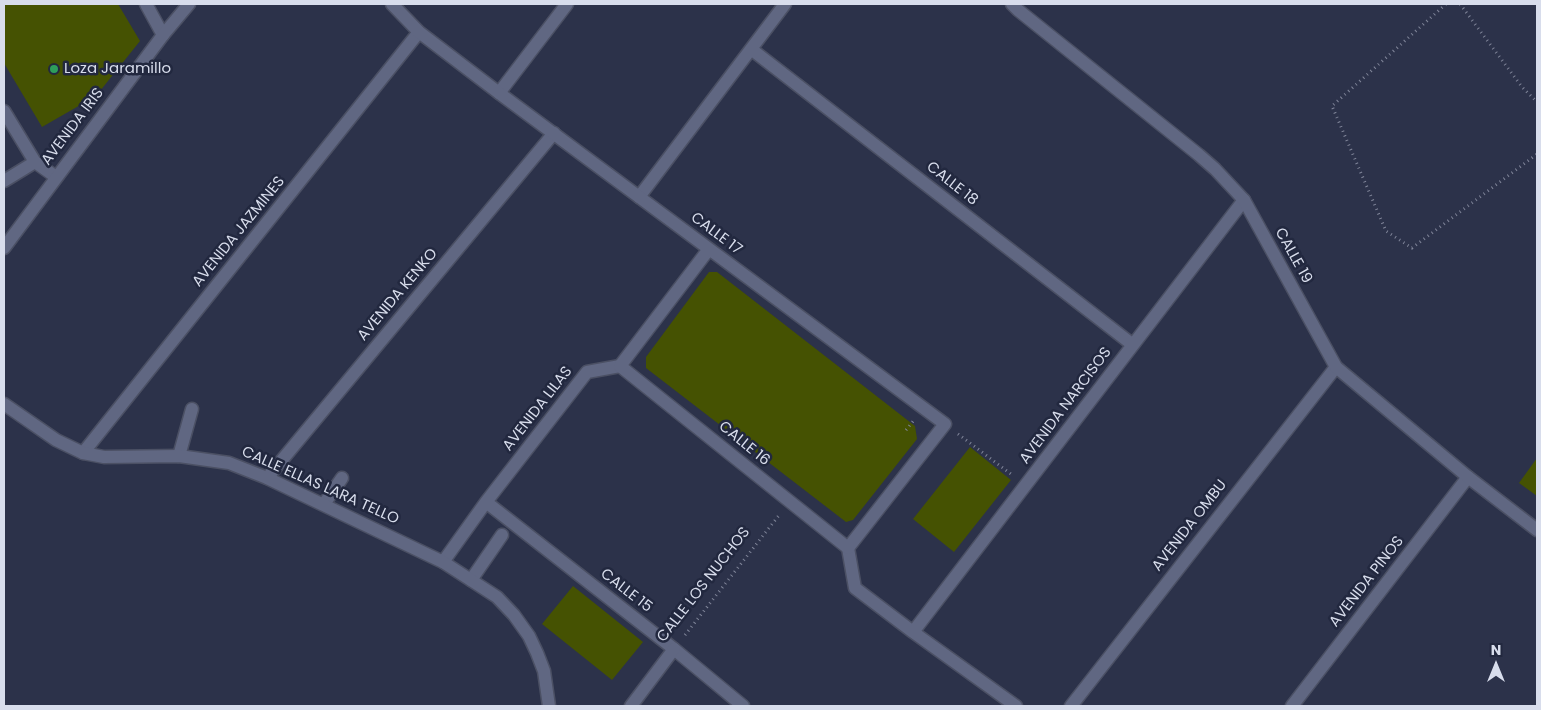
<!DOCTYPE html>
<style>
body{margin:0}
#map{position:relative;width:1541px;height:710px;overflow:hidden;background:#2c324a;font-family:Poppins,sans-serif}
canvas{display:block}
.frame{position:absolute;inset:0;border:5px solid #d8ddec;pointer-events:none}
.north{position:absolute;left:1471px;top:640px;width:50px;height:50px;-webkit-text-stroke:4px #22283f;paint-order:stroke;rotate:0deg;font-size:14px;font-weight:700;line-height:20px;text-align:center;color:#d8ddec}
.north::after{content:'';display:block;margin:auto;width:18px;height:22px;background:#d8ddec;clip-path:polygon(50% 0,100% 100%,50% 72%,0 100%)}
</style>
<div id="map">
<canvas width="1541" height="710"></canvas>
<div class="frame"></div>
<div class="north">N</div>
</div>
<script>
const context = document.querySelector('canvas').getContext('2d');
context.lineJoin = 'round';
function paint(path, color) { context.fillStyle = color; context.fill(path, 'evenodd'); }
function strokePath(path, color, width, dash) { context.strokeStyle = color; context.lineWidth = width; context.lineCap = dash ? 'butt' : 'round'; context.setLineDash(dash || []); context.stroke(path); }
function write(font, color, halo, rows, align = 'center') {
  context.font = font + ' Poppins,sans-serif'; context.lineWidth = 5; context.setLineDash([]); context.textBaseline = 'middle'; context.strokeStyle = halo; context.fillStyle = color; for (const [text, x, y, turn = 0] of rows) {
    context.save(); context.translate(x, y); context.rotate((+turn || 0) * Math.PI / 180); context.textAlign = isNaN(turn) ? turn : align; if (halo) context.strokeText(text, 0, 0); context.fillText(text, 0, 0); context.restore();
  }
}
const green = new Path2D(`
 M4 4H118L140 41 96 96 42 127 4 63Z
 M709 272H717L915 426 917 439 853 520 846 522 646 368V357Z
 M970 447 1011 480 954 552 913 519Z
 M1537 458V496L1519 483Z
 M573 586 643 642 612 680 542 624Z`);
const path = new Path2D(`
 M1446 4 1332 106 1386 231 1412 248 1537 154
 M1460 4 1522 87 1537 102
 M906 430 914 420
 M958 434 1011 474
 M685 635 780 514`);
const service = new Path2D(`
 M179 456 192 409
 M324 504 342 478
 M471 580 502 535`);
const pedestrian = new Path2D(`
 M751 49 1133 345
 M499 93 567 4
 M639 197 785 4
 M83 453 419 32
 M267 478 554 133
 M486 502 674 649 743 706
 M848 548 855 588 913 632 1016 706
 M443 562 486 502 587 372 620 366
 M913 632 1244 200
 M1071 706 1336 367
 M1292 706 1468 477`);
const minor = new Path2D(`
 M146 4 163 35
 M392 4 419 32 499 93 945 424 848 548 620 366 709 249
 M4 111 35 162 56 177
 M4 181 35 162
 M631 706 674 649`);
const tertiary = new Path2D(`
 M1012 4 1018 10 1199 155 1215 169 1244 200 1336 367 1468 477 1537 530
 M4 248 163 35 189 4
 M4 404 56 440 83 453 104 457 179 456 229 463 267 478 443 562 497 597 514 615 529 636 537 653 544 671 549 706`);
const markers = [
 [54,69,5,"#2e9e5b"]
];
const poiNames = [
 ["Loza Jaramillo",64,69]
];
const streetNames = [
 ["AVENIDA IRIS",73,127,-53],
 ["CALLE 18",952,184,38],
 ["AVENIDA JAZMINES",239,232,-51],
 ["CALLE 17",716,234,37],
 ["CALLE 19",1293,256,61],
 ["AVENIDA KENKO",398,295,-50],
 ["AVENIDA NARCISOS",1066,406,-53],
 ["AVENIDA LILAS",538,409,-52],
 ["CALLE 16",744,444,39],
 ["CALLE ELLAS LARA TELLO",320,486,24],
 ["AVENIDA OMBU",1190,526,-52],
 ["AVENIDA PINOS",1367,582,-52],
 ["CALLE LOS NUCHOS",704,585,-52],
 ["CALLE 15",626,591,38]
];
paint(green, '#455202');
strokePath(service, '#4b5064', 15);
strokePath(pedestrian, '#4b5064', 15);
strokePath(minor, '#4b5064', 15);
strokePath(tertiary, '#4b5064', 15);
strokePath(path, '#81869a', 3, [1, 4]);
strokePath(service, '#606782', 12);
strokePath(pedestrian, '#606782', 12);
strokePath(minor, '#606782', 12);
strokePath(tertiary, '#606782', 12);
for (const [x, y, r, color] of markers) { const dot = new Path2D(); dot.arc(x, y, r, 0, 2 * Math.PI); context.fillStyle = color; context.fill(dot); strokePath(dot, '#22283f', 2); }
write('15px', '#d8ddec', '#22283f', poiNames, 'left');
write('15px', '#d8ddec', '#22283f', streetNames);
</script>
